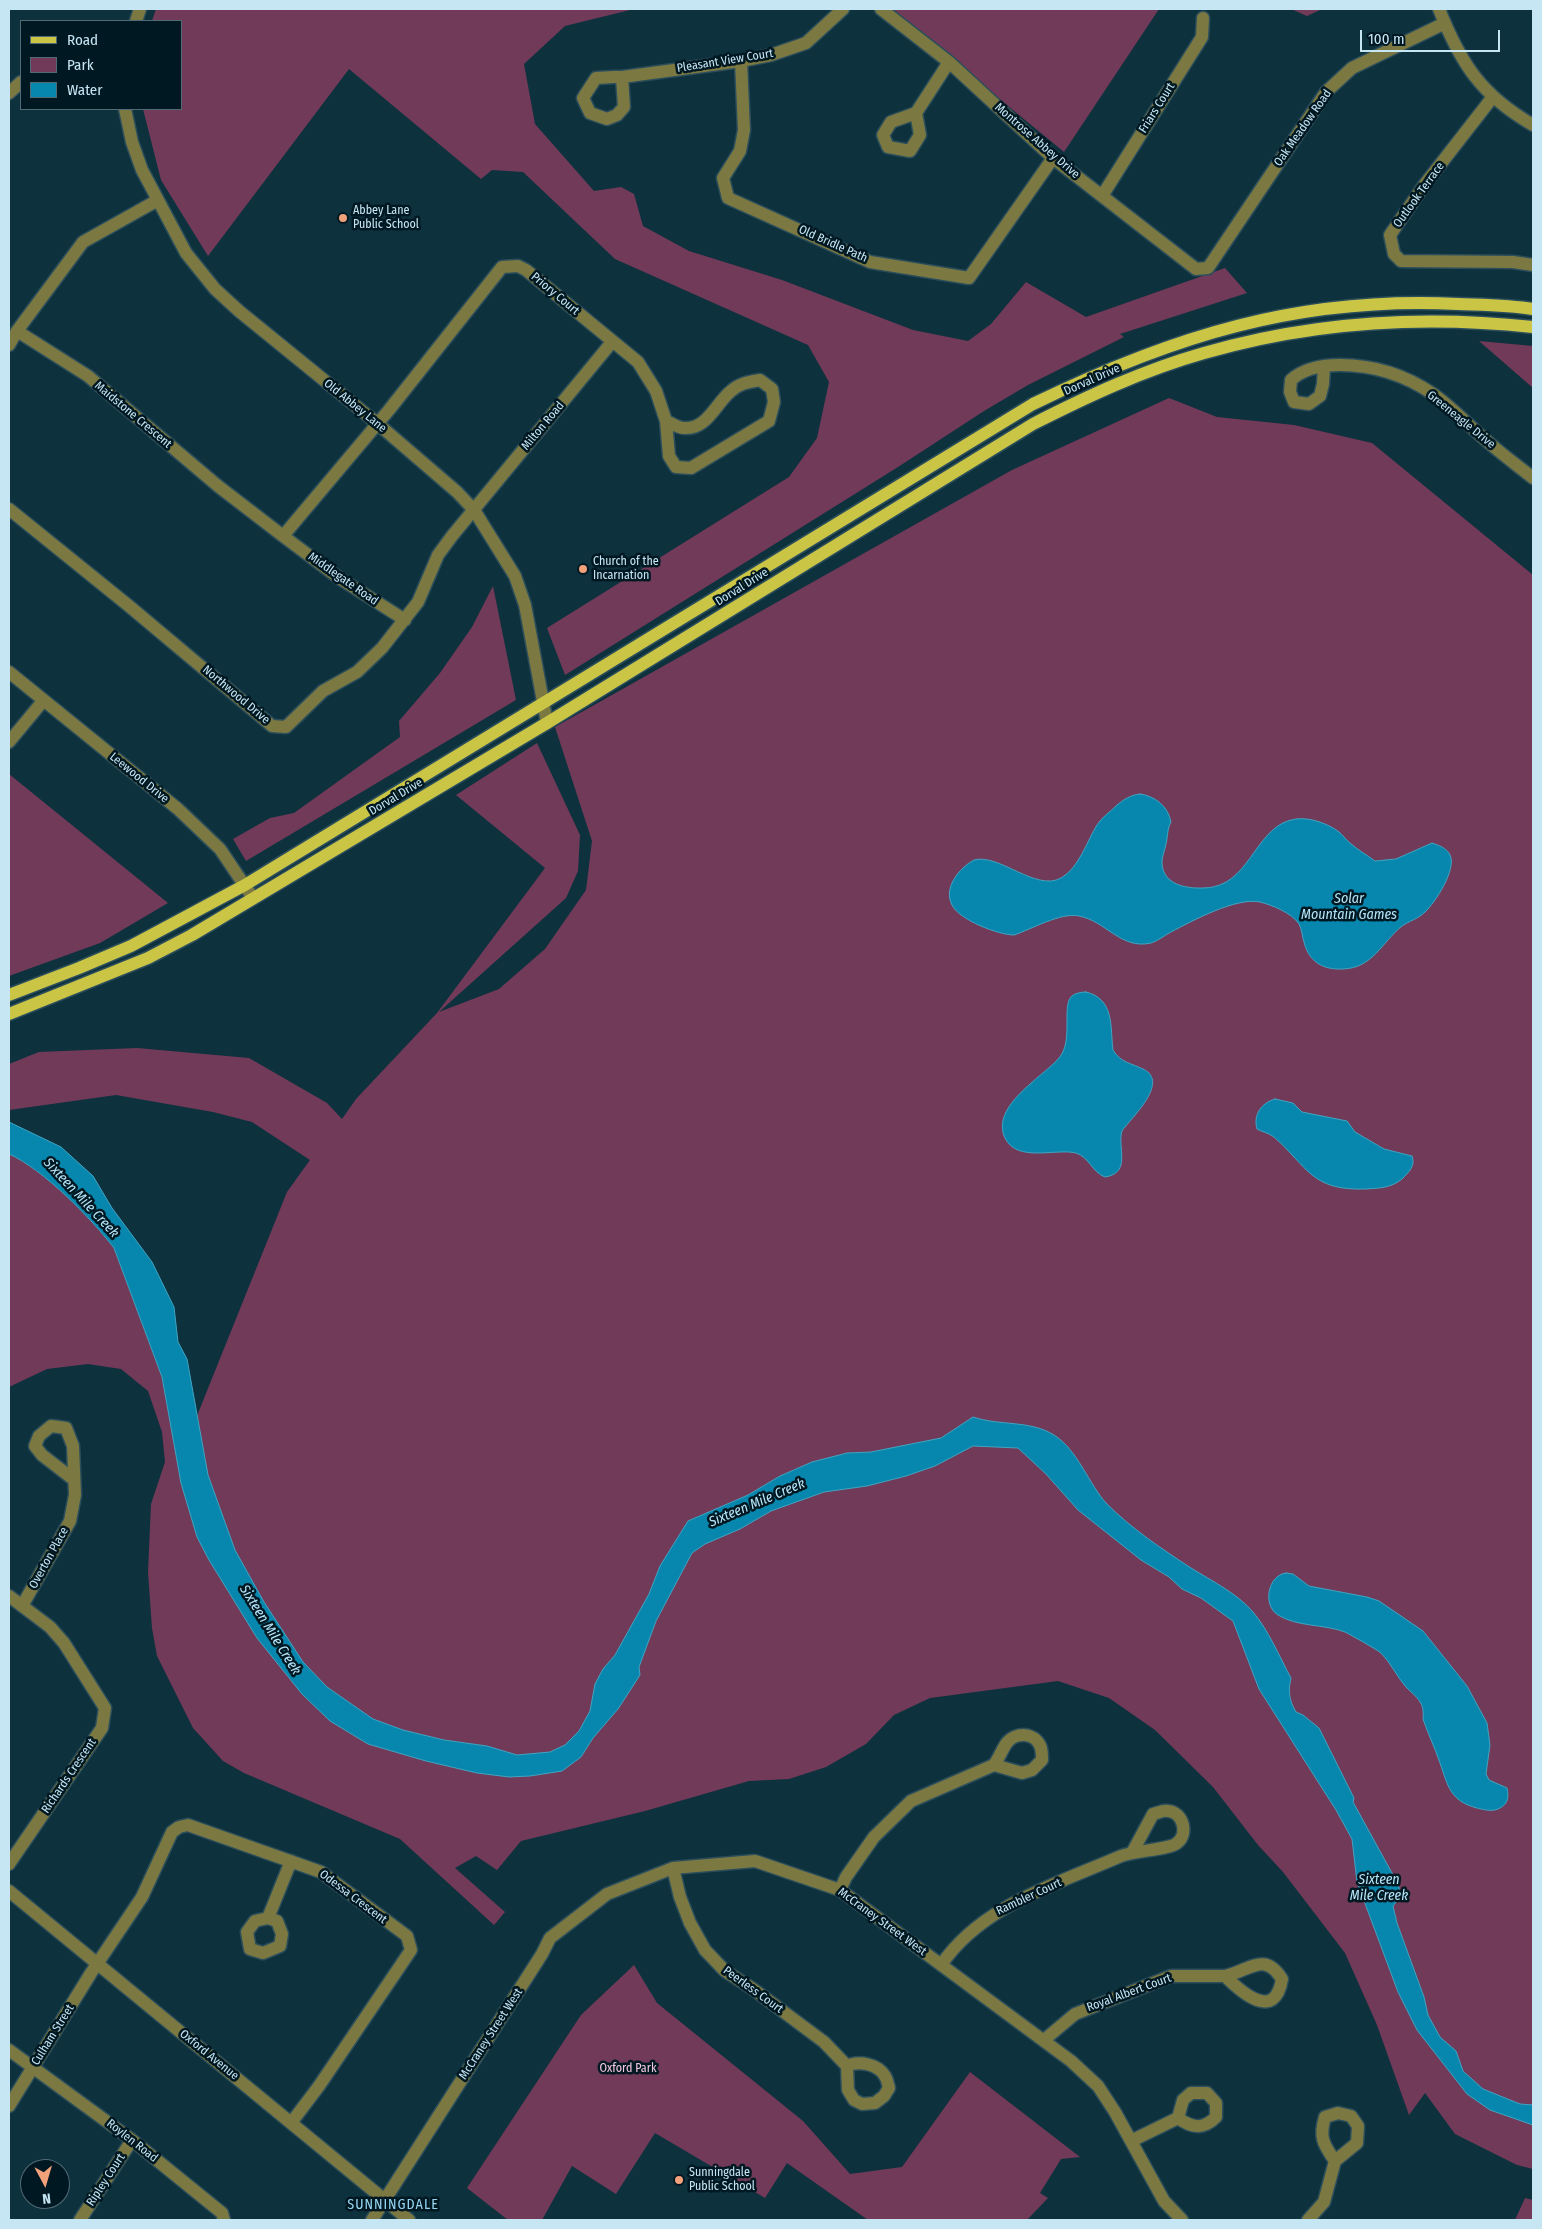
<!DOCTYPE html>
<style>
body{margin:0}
#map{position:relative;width:1542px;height:2229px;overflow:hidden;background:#0e313e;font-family:"Fira Sans Condensed",sans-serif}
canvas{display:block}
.frame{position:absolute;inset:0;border:10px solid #c7e6f4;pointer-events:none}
.legend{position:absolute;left:20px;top:20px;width:162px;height:90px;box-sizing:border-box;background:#001822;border:1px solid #506a76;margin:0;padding:6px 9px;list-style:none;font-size:15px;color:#c7e6f4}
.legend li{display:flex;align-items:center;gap:10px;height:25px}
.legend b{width:25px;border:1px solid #506a76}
.north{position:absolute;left:20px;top:2159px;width:50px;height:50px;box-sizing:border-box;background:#001822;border:1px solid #506a76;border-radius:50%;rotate:174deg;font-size:14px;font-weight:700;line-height:20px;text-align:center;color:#c7e6f4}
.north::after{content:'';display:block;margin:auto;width:18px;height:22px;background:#f1a27b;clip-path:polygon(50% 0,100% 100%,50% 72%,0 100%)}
.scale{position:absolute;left:1360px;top:30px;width:140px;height:22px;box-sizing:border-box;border:2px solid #c7e6f4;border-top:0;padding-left:6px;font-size:15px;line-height:18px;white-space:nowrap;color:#c7e6f4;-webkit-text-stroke:4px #001822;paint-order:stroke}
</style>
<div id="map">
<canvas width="1542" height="2229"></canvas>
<div class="frame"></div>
<ul class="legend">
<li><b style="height:6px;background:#cbc546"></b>Road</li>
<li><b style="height:14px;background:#723a59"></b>Park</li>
<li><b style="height:14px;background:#0787ad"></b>Water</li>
</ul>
<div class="north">N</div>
<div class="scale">100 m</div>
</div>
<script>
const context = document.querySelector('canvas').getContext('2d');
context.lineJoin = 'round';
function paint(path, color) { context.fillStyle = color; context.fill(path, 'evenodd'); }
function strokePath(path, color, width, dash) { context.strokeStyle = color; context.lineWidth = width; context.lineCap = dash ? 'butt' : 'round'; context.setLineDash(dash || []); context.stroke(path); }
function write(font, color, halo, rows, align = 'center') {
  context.font = font + ' "Fira Sans Condensed",sans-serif'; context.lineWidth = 5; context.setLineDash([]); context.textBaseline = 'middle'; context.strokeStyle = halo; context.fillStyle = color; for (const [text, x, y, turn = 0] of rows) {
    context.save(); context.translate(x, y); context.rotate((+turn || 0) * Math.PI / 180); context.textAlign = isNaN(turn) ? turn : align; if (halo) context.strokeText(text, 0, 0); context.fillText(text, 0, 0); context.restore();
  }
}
const green = new Path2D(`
 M156 9H634L565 26 524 64 535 124 594 191 621 187 634 194 643 226 689 251 782 280 913 330 968 341 991 324 1026 282 1086 317 1225 268 1247 293 1120 334 1124 337 1028 385 984 411 898 467 565 675 547 628 789 477 817 438 829 382 808 345 615 259 523 172 492 170 481 179 349 69 208 256 161 180 143 109H181V21H152Z
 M890 9H1159L1064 152Z
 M1291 9H1322L1307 16Z
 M1479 341 1533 346V388Z
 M1169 398 1217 417 1294 425 1372 443 1533 575V2169L1517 2165 1455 2134 1425 2093 1409 2115 1377 2025 1345 1953 1283 1872 1258 1845 1213 1787 1155 1730 1109 1698 1058 1681 930 1698 894 1715 866 1744 826 1767 789 1779 749 1781 645 1811 521 1841 497 1870 476 1856 455 1868 505 1912 494 1925 400 1839 244 1773 223 1761 193 1728 157 1656 152 1628 148 1572 151 1504 165 1462 162 1432 148 1391 121 1369 88 1364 47 1369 9 1387V1154C43 1169 91 1218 114 1248L162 1377 178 1463 287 1192 310 1160 252 1122 213 1112 116 1095 9 1110V1064L39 1052 137 1048 249 1058 327 1103 342 1119 356 1099 437 1013 545 868 456 795 537 743 580 835 578 871 566 898 439 1012 499 989 545 949 586 890 592 841 555 727 1012 470Z
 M493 586 516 700 246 861 233 839 270 818 294 813 400 737 399 721 440 673 472 627Z
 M9 774 168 903 100 943 9 976Z
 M634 1965 657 2003 803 2121 850 2174 902 2167 970 2072 1080 2157 1061 2159 1040 2193 1048 2198 1027 2220H868L787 2163 765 2198 655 2133 616 2194 572 2166 542 2220H508L467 2188 581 2015Z
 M1525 2198 1533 2200V2220H1515Z`);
const water = new Path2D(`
 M1140 794C1155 796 1168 806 1171 822 1167 829 1168 836 1166 844 1165 850 1162 856 1162 862 1162 888 1194 890 1213 887 1252 879 1257 824 1296 819 1310 817 1329 824 1339 832 1344 836 1346 840 1350 843 1358 850 1367 855 1375 861L1396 859 1432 843C1438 845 1447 848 1450 855 1457 869 1435 903 1425 912 1418 919 1409 921 1402 926 1382 942 1373 968 1343 969 1323 970 1309 962 1304 942 1302 936 1302 929 1299 924 1292 913 1272 905 1260 902 1236 897 1192 921 1171 932 1165 935 1158 941 1151 943 1121 950 1106 921 1079 916 1061 912 1032 929 1014 935 999 935 959 920 952 905 943 888 959 868 974 860 999 853 1036 892 1061 878 1079 868 1087 841 1097 825 1102 817 1110 812 1116 806 1123 800 1130 795 1140 794Z
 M1086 992C1115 999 1110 1027 1113 1050 1121 1063 1131 1063 1143 1069 1171 1082 1130 1119 1122 1131 1117 1147 1132 1173 1105 1177 1092 1172 1089 1157 1076 1153 1056 1148 1017 1163 1005 1138 990 1106 1043 1077 1059 1058 1074 1041 1061 1005 1072 996 1075 993 1082 992 1086 992Z
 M1275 1099 1293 1103 1302 1112 1347 1121 1355 1132 1384 1149 1412 1156C1416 1166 1408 1173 1402 1179 1391 1188 1380 1188 1366 1189 1311 1191 1308 1167 1274 1137 1269 1133 1262 1132 1257 1129 1253 1115 1261 1103 1275 1099Z
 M9 1122 61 1147 93 1176 112 1208 152 1262 174 1307 178 1342 187 1359 208 1475 235 1550 264 1602 303 1662 327 1687 373 1719 403 1730 444 1740 487 1746 517 1755 550 1752 565 1745 579 1731 590 1711 595 1684 603 1669 615 1655 649 1594 660 1566 688 1521 748 1495 780 1476 812 1462 847 1453 871 1452 941 1438 973 1417C1000 1426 1030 1420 1054 1435 1078 1450 1089 1485 1107 1504 1132 1529 1162 1549 1191 1568 1212 1581 1238 1594 1253 1612 1269 1631 1279 1656 1291 1678 1288 1691 1289 1700 1296 1712L1303 1715 1319 1728 1354 1798 1353 1802 1398 1884 1401 1896 1393 1906 1397 1923 1424 1997 1428 2015 1440 2037 1456 2051 1463 2071 1483 2089 1520 2104 1533 2105V2125L1490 2110 1467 2094 1417 2030 1398 1992 1357 1882 1352 1839 1336 1810 1259 1689 1233 1621 1201 1598 1182 1589 1169 1577 1141 1560 1078 1510 1046 1474 1018 1448 973 1446 935 1466 906 1476 867 1486 824 1492 771 1511 740 1529 705 1544 692 1553 656 1621 639 1667 640 1675 618 1709 593 1738 581 1757 562 1771 530 1776 509 1777 477 1773 426 1761 368 1744 330 1721 302 1694 257 1638 209 1560 197 1537 181 1483 162 1377 114 1248C91 1218 43 1169 9 1154Z
 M1286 1573 1293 1574 1309 1586 1367 1597 1379 1601 1423 1631 1467 1686 1487 1723 1490 1745 1486 1774 1489 1780 1507 1788C1509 1797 1508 1804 1500 1808 1494 1812 1484 1810 1477 1808 1450 1801 1448 1786 1440 1763 1435 1748 1428 1734 1423 1719 1425 1702 1417 1698 1406 1687 1397 1677 1391 1663 1381 1653 1376 1649 1351 1635 1345 1632 1324 1624 1297 1627 1278 1615 1262 1605 1268 1575 1286 1573Z`);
const minor = new Path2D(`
 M881 9 949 62 1053 158 1196 269 1208 268 1326 92 1352 68 1445 23
 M1439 9C1461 64 1481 95 1533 125
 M136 21 140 9
 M741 61 744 130 740 151 723 178 728 198 870 262 969 278 1053 158
 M614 77H622L624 107 617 115 607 119 590 113 583 98 596 78Z
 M622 77 741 61 771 55 806 43 843 9
 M9 93 21 82
 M1492 98 1425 184 1390 235 1394 254 1401 261 1513 262 1533 265
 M125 109 132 142 142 170 158 200 186 253 215 289 239 311 378 424 457 492 474 510 515 576 525 605 547 723
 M916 113 920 135 910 151 888 147 883 135 891 122 916 113 949 62
 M1102 196 1202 37 1203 18
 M158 200 83 242 17 331 88 376 218 486 283 536 389 410 502 267 518 266 526 270 638 362 656 391 666 421 669 456 676 467 691 468 769 421 774 402 772 389 760 380C749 382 740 383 731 391 716 403 707 430 684 428 678 428 671 423 666 421
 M9 345 17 331
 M1324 366 1323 384 1320 396 1309 404 1294 402 1290 392 1291 380C1304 368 1322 365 1340 365 1374 365 1405 375 1433 394 1453 408 1470 427 1488 442 1503 455 1518 466 1533 478
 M9 509 129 606 272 726 286 727 323 691 357 672 382 648 418 602 438 555 452 536 612 342
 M283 536 339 578 405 620
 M9 672 178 809 220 849 253 898
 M9 742 43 701
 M9 1596 50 1627 64 1643 105 1708 102 1728 9 1864
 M22 1606 70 1521 75 1495 73 1446 66 1428 51 1426 39 1436 35 1446 42 1455 73 1479
 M673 1868 680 1897 690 1923 705 1950 725 1971 753 1989 824 2042 847 2066 848 2090 854 2100 862 2104 875 2103 884 2096 889 2088C888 2084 887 2079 885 2076 878 2064 858 2060 847 2066
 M840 1890 846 1877 874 1837 911 1801 994 1765 1022 1773 1032 1770 1042 1760C1042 1757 1042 1752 1041 1748 1036 1732 1015 1731 1006 1744 1002 1750 999 1758 994 1765
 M9 1891 409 2220
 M268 1918 277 1921 282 1934 280 1946 263 1953 250 1949 247 1932 255 1921Z
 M268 1918 291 1861
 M941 1965C982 1905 1057 1884 1121 1856 1134 1851 1171 1849 1177 1843 1189 1834 1183 1812 1168 1811 1163 1810 1158 1813 1153 1814L1133 1851
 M1044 2040 1075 2014 1171 1976H1225C1242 1993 1275 2022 1282 1979 1264 1951 1251 1970 1225 1976
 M9 2050 132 2140 222 2213 224 2220
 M9 2106 91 1973 142 1897 172 1832 179 1827 188 1825 321 1872 407 1936 411 1950 319 2086 291 2123
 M1131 2141 1178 2118 1183 2100 1191 2093H1207L1216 2103V2117C1203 2130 1192 2128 1178 2118
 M80 2220 132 2140
 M372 2220 542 1954 550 1938 607 1894 673 1868 755 1861 840 1890 1071 2061 1098 2086 1115 2112 1164 2201 1182 2220
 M1308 2220 1324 2202 1335 2161 1357 2143 1358 2126 1351 2116 1338 2113 1325 2117C1319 2137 1323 2144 1335 2161`);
const major = new Path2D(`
 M9 995 79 968 131 946 245 885 1033 404C1173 336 1300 296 1458 304 1483 305 1508 305 1533 309
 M9 1014 148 958 192 935 547 723 1033 424C1088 396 1144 370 1204 353 1311 322 1422 315 1533 327`);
const markers = [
 [343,218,5,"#f1a27b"],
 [583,569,5,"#f1a27b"],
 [679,2180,5,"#f1a27b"]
];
const streetNames = [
 ["Pleasant View Court",725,61,-9],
 ["Friars Court",1157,108,-58],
 ["Oak Meadow Road",1303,128,-55],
 ["Montrose Abbey Drive",1037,141,41],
 ["Outlook Terrace",1419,195,-54],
 ["Old Bridle Path",833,244,24],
 ["Priory Court",555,294,40],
 ["Dorval Drive",1092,380,-24],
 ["Old Abbey Lane",355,406,39],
 ["Maidstone Crescent",133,415,40],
 ["Greeneagle Drive",1461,420,39],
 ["Milton Road",543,426,-50],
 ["Middlegate Road",343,579,35],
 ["Dorval Drive",742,587,-32],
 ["Northwood Drive",236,695,40],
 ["Leewood Drive",139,778,39],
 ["Dorval Drive",396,797,-31],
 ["Overton Place",49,1558,-61],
 ["Richards Crescent",69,1776,-56],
 ["Odessa Crescent",353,1897,37],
 ["Rambler Court",1029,1897,-25],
 ["McCraney Street West",882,1922,36],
 ["Peerless Court",753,1990,36],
 ["Royal Albert Court",1129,1993,-20],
 ["McCraney Street West",491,2034,-57],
 ["Culham Street",53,2035,-58],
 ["Oxford Avenue",209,2055,39],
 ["Roylen Road",132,2141,38],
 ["Ripley Court",106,2180,-57]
];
const poiNames = [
 ["Abbey Lane",353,211],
 ["Public School",353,225],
 ["Church of the",593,562],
 ["Incarnation",593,576],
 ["Sunningdale",689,2173],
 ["Public School",689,2187]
];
const parkNames = [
 ["Oxford Park",628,2069]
];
const waterNames = [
 ["Solar",1349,899],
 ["Mountain Games",1349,915],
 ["Sixteen Mile Creek",81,1198,47],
 ["Sixteen Mile Creek",757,1503,-23],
 ["Sixteen Mile Creek",270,1630,58],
 ["Sixteen",1379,1880],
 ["Mile Creek",1379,1896]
];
const neighbourhoodNames = [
 ["SUNNINGDALE",393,2205]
];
paint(green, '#723a59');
paint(water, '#0787ad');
strokePath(water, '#41a4c2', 1);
strokePath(minor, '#2c4e5b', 15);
strokePath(major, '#2c4e5b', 15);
strokePath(minor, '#7b7941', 12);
strokePath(major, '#cbc546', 12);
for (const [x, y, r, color] of markers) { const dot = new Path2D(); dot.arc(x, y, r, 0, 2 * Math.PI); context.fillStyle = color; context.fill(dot); strokePath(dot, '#001822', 2); }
write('12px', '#c7e6f4', '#001822', streetNames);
write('12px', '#c7e6f4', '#001822', poiNames, 'left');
write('12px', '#f4c9df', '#001822', parkNames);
write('italic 14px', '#b7e6fa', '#001822', waterNames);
context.letterSpacing = '1px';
write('14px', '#94d5f1', '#001822', neighbourhoodNames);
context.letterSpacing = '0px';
</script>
